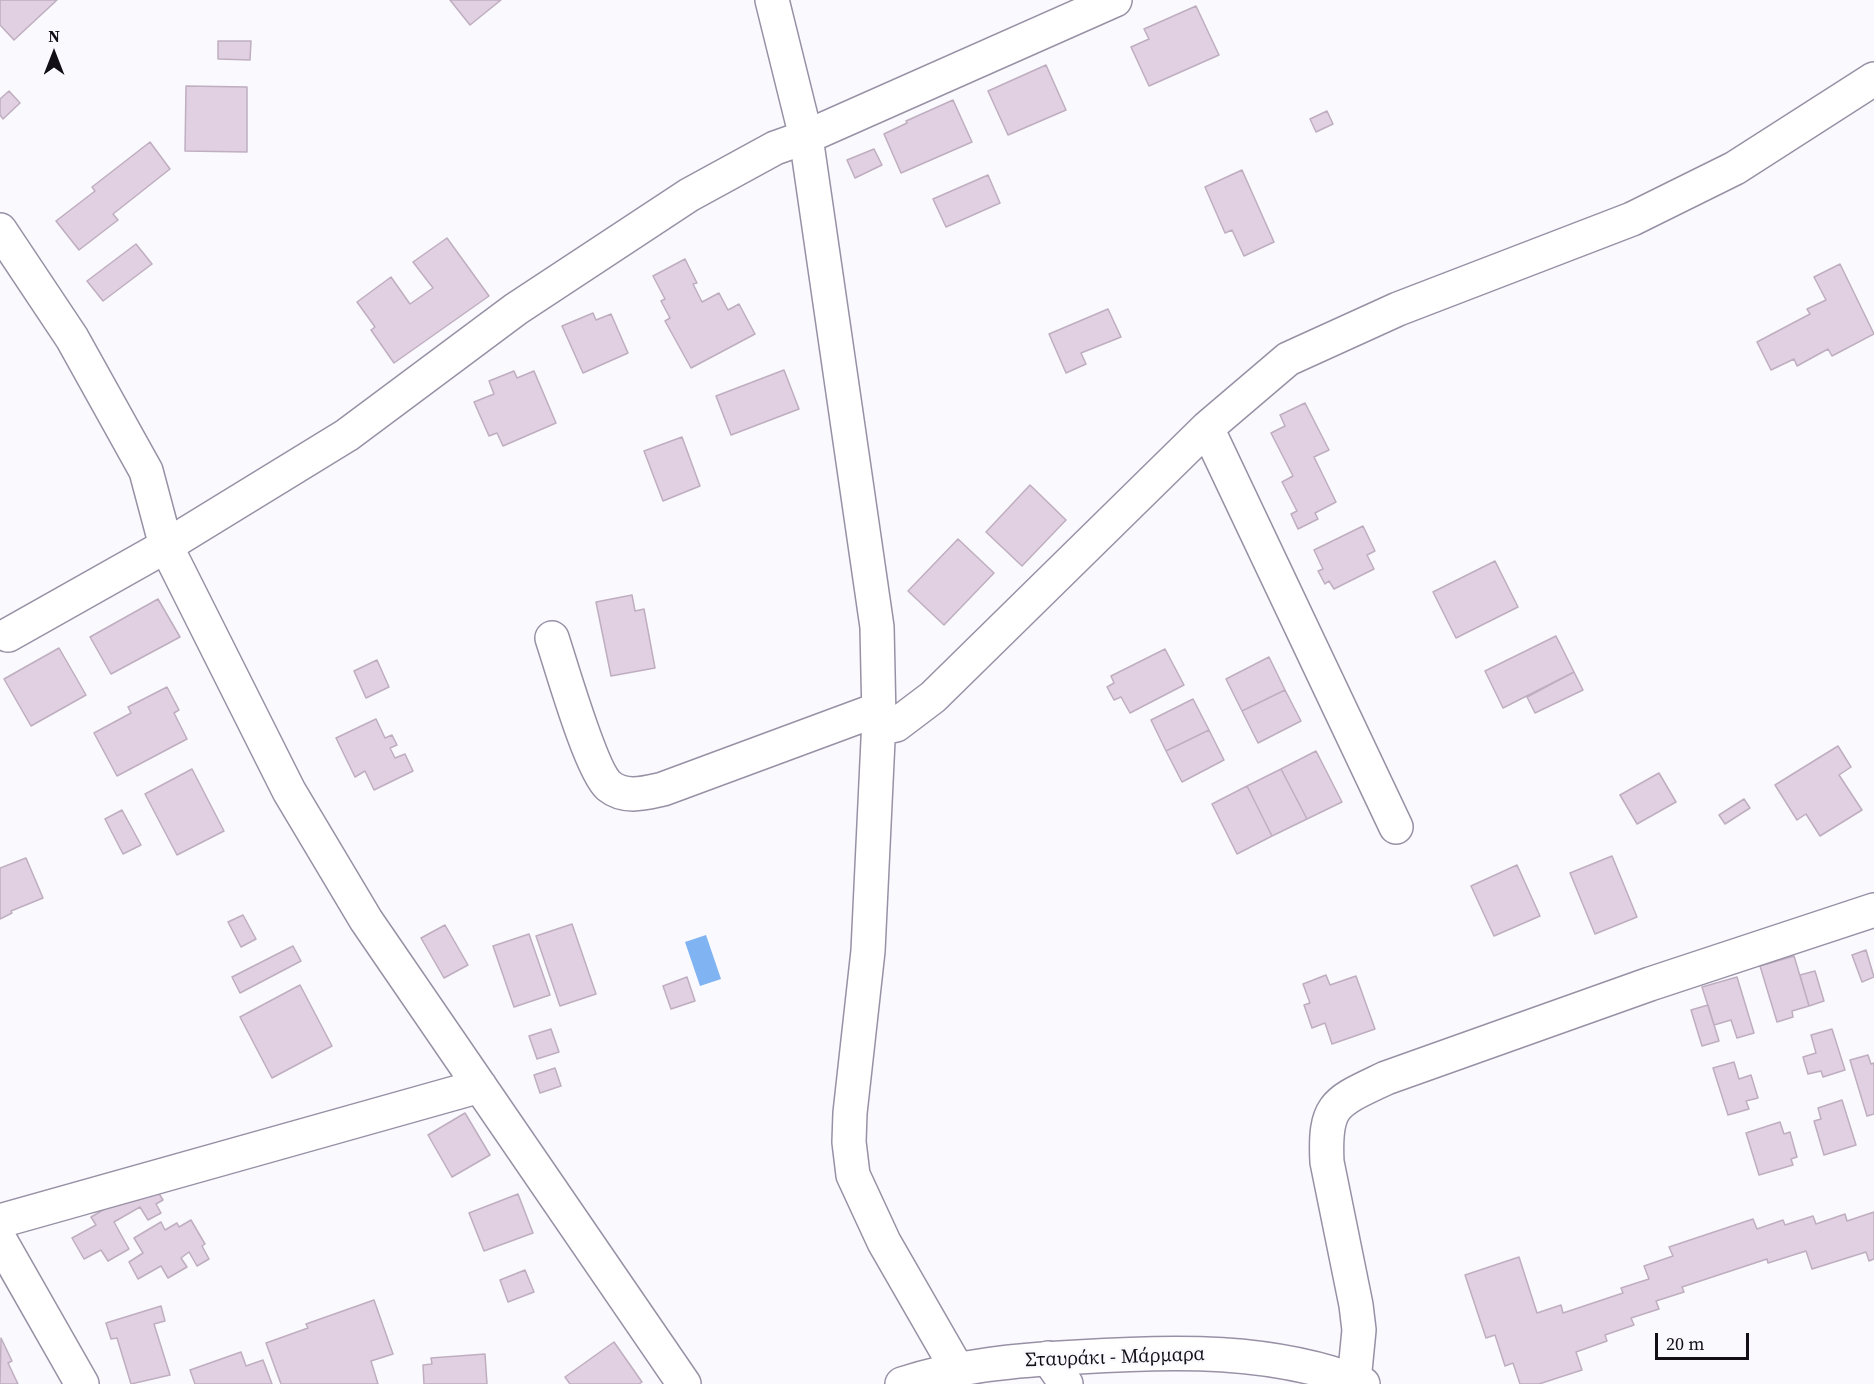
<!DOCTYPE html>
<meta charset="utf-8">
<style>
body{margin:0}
#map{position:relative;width:1874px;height:1384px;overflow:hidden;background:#faf9fd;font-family:"Source Serif 4",serif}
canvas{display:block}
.north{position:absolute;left:24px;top:24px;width:60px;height:60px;-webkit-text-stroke:4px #faf9fd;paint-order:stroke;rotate:0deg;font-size:16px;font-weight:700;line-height:24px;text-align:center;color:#120f17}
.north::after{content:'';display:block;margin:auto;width:21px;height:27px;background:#120f17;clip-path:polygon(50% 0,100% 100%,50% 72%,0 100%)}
.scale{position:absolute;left:1655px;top:1333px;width:94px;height:27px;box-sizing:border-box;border:3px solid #120f17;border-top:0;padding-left:8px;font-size:18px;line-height:21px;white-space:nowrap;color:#120f17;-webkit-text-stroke:4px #faf9fd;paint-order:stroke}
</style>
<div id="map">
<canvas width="1874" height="1384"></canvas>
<div class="north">N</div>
<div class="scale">20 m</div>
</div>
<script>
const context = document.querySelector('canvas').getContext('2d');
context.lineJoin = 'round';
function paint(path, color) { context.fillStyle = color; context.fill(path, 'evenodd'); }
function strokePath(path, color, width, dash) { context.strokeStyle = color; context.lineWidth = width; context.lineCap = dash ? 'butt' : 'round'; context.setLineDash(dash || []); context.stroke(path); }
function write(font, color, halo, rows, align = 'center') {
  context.font = font + ' "Source Serif 4",serif'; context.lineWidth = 5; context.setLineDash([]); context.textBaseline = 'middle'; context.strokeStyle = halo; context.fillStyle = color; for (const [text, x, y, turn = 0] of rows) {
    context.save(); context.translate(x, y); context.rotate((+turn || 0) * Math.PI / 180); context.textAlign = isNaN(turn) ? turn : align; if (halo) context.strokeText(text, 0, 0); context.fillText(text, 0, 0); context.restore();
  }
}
const water = new Path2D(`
 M706 935 721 979 700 986 685 942Z`);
const building = new Path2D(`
 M0 0H57L14 40 0 25Z
 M450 0H501L470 25Z
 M1196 6 1219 55 1149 86 1131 47 1149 39 1144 29Z
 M218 41H251L250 60 218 59Z
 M1046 65 1066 110 1008 135 988 91Z
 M186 86 247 87V152L185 151Z
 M9 91 20 103 3 119 0 115V99Z
 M953 100 972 142 901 173 884 134 907 123 906 121Z
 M1327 111 1333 124 1316 132 1310 119Z
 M150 142 170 169 113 214 118 220 79 250 56 221 95 191 92 187Z
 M874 149 882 165 855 178 847 160Z
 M1242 170 1274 242 1244 256 1232 230 1225 233 1205 187Z
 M988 175 1000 203 946 227 933 199Z
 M447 238 489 296 394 363 371 330 375 327 357 302 391 277 410 304 433 288 413 262Z
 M136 244 152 264 103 301 87 281Z
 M685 259 697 283 693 284 702 302 719 293 728 310 739 304 755 334 691 368 665 321 670 318 661 301 665 299 653 276Z
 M1840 264 1874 334 1832 356 1828 349 1797 366 1794 359 1771 370 1757 342 1810 314 1807 309 1826 300 1814 277Z
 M1108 309 1121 337 1081 353 1086 364 1066 373 1049 334Z
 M593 313 596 320 611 314 628 353 583 373 562 326Z
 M784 370 799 409 731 435 716 396Z
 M514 371 517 378 534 371 556 423 503 446 497 433 489 436 474 402 494 394 489 381Z
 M1305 403 1329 450 1314 457 1336 502 1315 513 1318 519 1298 529 1291 514 1297 511 1282 482 1293 476 1271 433 1285 426 1280 415Z
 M682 437 700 486 663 501 644 451Z
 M1030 485 1066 520 1022 566 986 532Z
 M1363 526 1375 551 1367 555 1374 569 1334 589 1329 581 1325 584 1318 571 1323 569 1314 550Z
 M958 539 994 573 944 625 908 591Z
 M1495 561 1518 607 1456 638 1433 592Z
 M632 595 635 611 644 609 655 668 611 676 596 602Z
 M158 599 180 637 111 674 90 637Z
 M1556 636 1574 672 1503 708 1485 671Z
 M59 648 86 695 31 726 4 679Z
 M1165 649 1184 685 1130 713 1121 697 1114 700 1107 687 1114 683 1111 676Z
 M1269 657 1285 690 1242 711 1226 679Z
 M377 660 389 687 366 698 354 671Z
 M1574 672 1583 690 1535 713 1527 697Z
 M167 687 179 710 174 713 187 739 117 776 94 733 131 713 128 707Z
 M1285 690 1301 721 1258 743 1242 711Z
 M1193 699 1209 730 1166 751 1151 720Z
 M376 719 385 738 392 735 397 745 390 748 395 758 405 754 413 771 374 790 365 771 355 777 336 738Z
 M1209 730 1224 760 1182 782 1166 751Z
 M1838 746 1851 767 1839 775 1862 810 1820 836 1806 814 1797 820 1775 785Z
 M1316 751 1342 802 1307 819 1281 769Z
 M192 769 224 831 177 855 145 794Z
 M1281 769 1307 819 1272 836 1247 786Z
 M1659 773 1676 802 1637 824 1620 795Z
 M1247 786 1272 836 1237 854 1212 804Z
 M1744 799 1750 808 1725 824 1719 815Z
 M122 810 141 845 123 854 105 819Z
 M1612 856 1637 917 1595 934 1570 873Z
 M26 858 43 898 11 911 12 913 0 919V868Z
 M1517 865 1540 916 1494 936 1471 886Z
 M243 915 256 939 241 947 228 922Z
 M572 924 596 994 560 1006 536 936Z
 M445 925 468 965 444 978 421 938Z
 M529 934 550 995 514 1007 493 946Z
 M293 946 301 961 240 993 232 977Z
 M1866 950 1874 977 1862 982 1852 955Z
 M1794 956 1809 1006 1792 1011 1793 1017 1777 1022 1760 966Z
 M1815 971 1824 1001 1809 1006 1800 975Z
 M1326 975 1330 985 1356 976 1375 1029 1332 1044 1325 1023 1312 1028 1304 1005 1310 1003 1303 984Z
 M687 977 695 1001 671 1009 663 986Z
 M1737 977 1754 1033 1737 1038 1731 1020 1714 1025 1702 987Z
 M300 985 332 1046 272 1078 240 1017Z
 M1708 1005 1719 1041 1702 1046 1691 1010Z
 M551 1029 559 1052 537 1059 529 1036Z
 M1832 1029 1845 1070 1823 1077 1821 1071 1808 1074 1803 1057 1816 1053 1811 1035Z
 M1868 1055 1871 1064 1874 1063V1114L1867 1116 1850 1060Z
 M1734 1062 1739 1079 1751 1075 1758 1098 1746 1101 1749 1109 1728 1115 1713 1068Z
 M555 1068 561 1086 540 1093 534 1075Z
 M1842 1100 1856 1145 1824 1155 1814 1121 1821 1119 1818 1108Z
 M465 1113 490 1155 452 1177 428 1135Z
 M1780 1122 1784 1134 1790 1132 1797 1157 1791 1159 1793 1165 1759 1175 1746 1133Z
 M134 1192 138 1200 158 1192 163 1200 156 1204 161 1213 148 1220 140 1207 114 1222 129 1249 108 1261 101 1250 84 1259 72 1238 96 1225 91 1217Z
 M518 1194 533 1233 484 1251 469 1213Z
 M1874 1212V1259L1869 1261 1866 1252 1812 1269 1806 1251 1768 1263 1767 1259 1682 1287 1684 1292 1656 1301 1659 1309 1631 1318 1634 1325 1605 1335 1607 1341 1576 1352 1582 1370 1539 1384H1520L1513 1363 1505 1366 1495 1335 1486 1338 1465 1275 1519 1257 1537 1313 1561 1305 1563 1313 1623 1293 1621 1288 1649 1279 1644 1266 1673 1256 1669 1247 1753 1219 1757 1229 1783 1220 1785 1225 1813 1216 1816 1224 1845 1214 1847 1221Z
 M191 1220 205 1244 202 1246 209 1259 197 1266 189 1252 181 1258 187 1267 168 1278 161 1266 138 1279 129 1262 143 1253 134 1238 161 1222 165 1230 177 1223 179 1227Z
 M525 1270 534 1292 508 1302 500 1280Z
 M374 1300 393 1354 371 1361 378 1384H281L266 1343 308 1328 306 1324Z
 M161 1306 165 1321 154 1324 170 1375 131 1384 117 1338 111 1339 106 1323Z
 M1 1338 12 1361 8 1363 18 1384H0Z
 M614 1342 642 1382 639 1384H570L565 1377Z
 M241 1352 246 1366 263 1360 272 1384H195L190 1370Z
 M485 1354 487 1384H424L423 1365 432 1364 431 1358Z`);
const minor = new Path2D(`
 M772 0 806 137 877 627 879 719 868 951 850 1113 849 1142 853 1175 884 1242 957 1369
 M0 230 72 338 146 471 166 546 289 791 366 920 684 1384
 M1207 428 1396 827
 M8 635 166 546 347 435 516 309 689 195 775 148 806 137 1115 0
 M552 638C561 665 591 771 609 786 625 799 645 793 663 789L879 709
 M879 729 896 725 933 697 1207 428 1288 359 1398 309 1632 219 1735 168 1874 79
 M0 1221 480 1086
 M0 1240 82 1384
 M1048 1358 1066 1384
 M1354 1381 1359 1330 1356 1305 1327 1162C1324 1103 1336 1102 1386 1078L1650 984 1874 910`);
const tertiary = new Path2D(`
 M902 1384C959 1365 1018 1360 1078 1357 1172 1351 1273 1348 1363 1384`);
const streetNames = [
 ["Σταυράκι - Μάρμαρα",1115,1358,-2]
];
paint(water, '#7fb3f2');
paint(building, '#e1cfe2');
strokePath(building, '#bfaec0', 1.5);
strokePath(minor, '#9891a6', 36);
strokePath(tertiary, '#9891a6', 36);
strokePath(minor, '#fff', 33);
strokePath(tertiary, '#fff', 33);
write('20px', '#120f17', '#faf9fd', streetNames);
</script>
